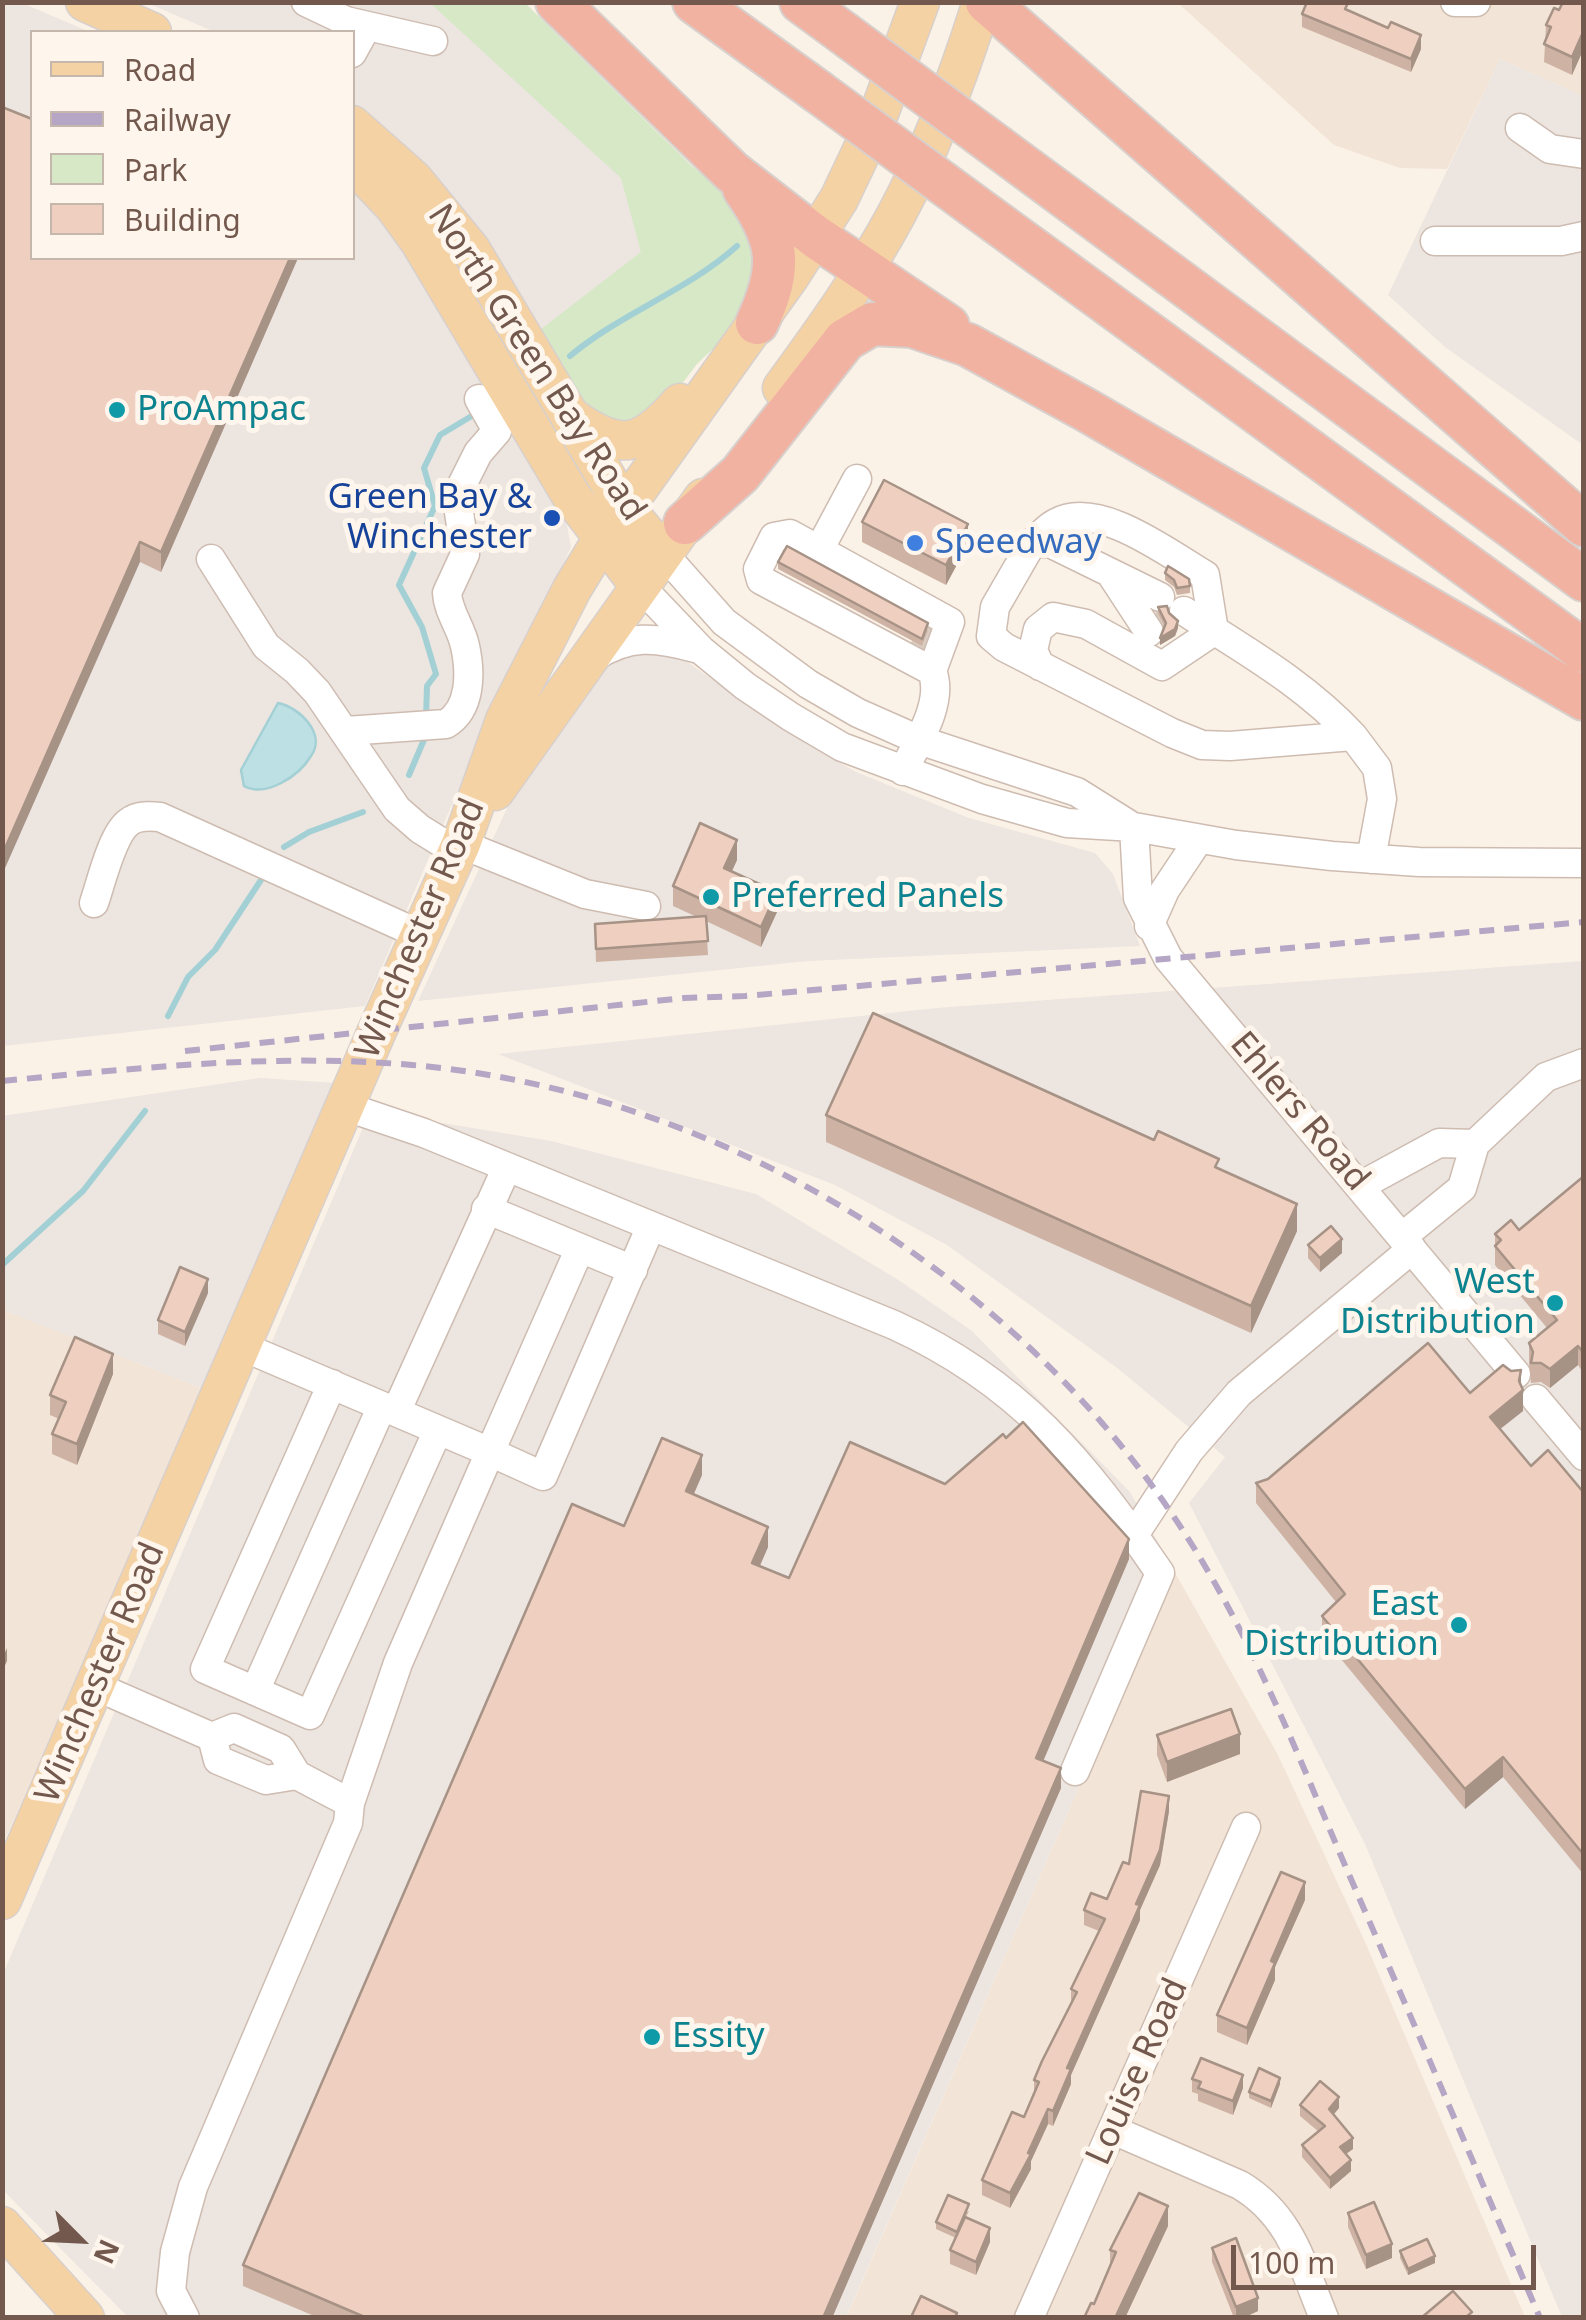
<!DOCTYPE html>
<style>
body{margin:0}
#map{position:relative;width:1586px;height:2320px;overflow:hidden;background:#fbf2e7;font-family:"Noto Sans",sans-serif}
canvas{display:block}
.frame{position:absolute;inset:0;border:5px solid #73584d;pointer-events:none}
.legend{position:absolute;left:30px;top:30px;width:325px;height:230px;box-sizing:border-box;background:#fef6ed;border:2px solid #c6b7ad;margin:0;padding:12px 18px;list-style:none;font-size:30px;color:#73584d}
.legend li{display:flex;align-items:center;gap:20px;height:50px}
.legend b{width:50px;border:2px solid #c6b7ad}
.north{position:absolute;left:30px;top:2190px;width:100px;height:100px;-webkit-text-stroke:8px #fef6ed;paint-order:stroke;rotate:114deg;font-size:28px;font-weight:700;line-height:40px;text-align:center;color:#73584d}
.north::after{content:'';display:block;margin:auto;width:35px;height:45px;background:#73584d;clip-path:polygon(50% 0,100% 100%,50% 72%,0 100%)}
.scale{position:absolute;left:1231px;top:2245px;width:305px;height:45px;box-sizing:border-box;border:5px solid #73584d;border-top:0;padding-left:12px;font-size:30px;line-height:35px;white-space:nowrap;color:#73584d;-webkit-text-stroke:8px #fef6ed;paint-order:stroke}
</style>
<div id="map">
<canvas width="1586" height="2320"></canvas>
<div class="frame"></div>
<ul class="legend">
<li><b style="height:12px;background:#f5d2a3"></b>Road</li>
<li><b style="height:12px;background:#b4a6c4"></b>Railway</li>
<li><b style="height:28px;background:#d6e8c6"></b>Park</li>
<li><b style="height:28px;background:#efd0c0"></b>Building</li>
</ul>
<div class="north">N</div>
<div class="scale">100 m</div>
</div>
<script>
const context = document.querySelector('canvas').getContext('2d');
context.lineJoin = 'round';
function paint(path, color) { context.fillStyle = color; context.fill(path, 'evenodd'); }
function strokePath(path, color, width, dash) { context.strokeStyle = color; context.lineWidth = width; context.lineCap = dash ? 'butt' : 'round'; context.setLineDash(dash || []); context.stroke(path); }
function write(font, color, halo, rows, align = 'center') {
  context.font = font + ' "Noto Sans",sans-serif'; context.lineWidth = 10; context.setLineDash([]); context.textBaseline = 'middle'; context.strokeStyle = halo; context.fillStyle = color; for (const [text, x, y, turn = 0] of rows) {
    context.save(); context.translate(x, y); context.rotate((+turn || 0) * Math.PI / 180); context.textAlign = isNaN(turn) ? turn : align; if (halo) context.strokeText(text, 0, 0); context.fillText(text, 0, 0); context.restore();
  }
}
const residential = new Path2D(`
 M1178 3H1583V96L1500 59 1447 169 1400 168 1334 145Z
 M3 1310 204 1389 3 1844Z
 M1174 1571 1277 1753 1366 1944 1525 2317 846 2318Z`);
const industrial = new Path2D(`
 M2 3H22L90 32H32V258H352L353 183 408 249 565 515 571 547 450 809 365 1006 3 1046Z
 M147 3H435L701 228 551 352 508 279 456 201 353 104 352 32H215Z
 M1500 59 1583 96V445L1445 347 1388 295Z
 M657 651 680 657 800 740 856 772 969 818 1095 853 1113 874 1140 946 808 961 418 1001 515 791 596 670 620 655Z
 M1583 961V2317H1562L1365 1844 1189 1503 1225 1457 1116 1367 947 1245 835 1185 498 1054 937 1008Z
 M260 1078 335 1083 204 1389 3 1310 2 1116Z
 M370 1111 551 1141 756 1194 900 1281 972 1331 1130 1492 1174 1571 846 2317H128L3 2190V1974Z`);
const green = new Path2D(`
 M430 3H525L692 166 727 195 738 198 760 269 732 331 697 364 669 401 632 426 597 417 562 379 536 333 641 252 621 178Z`);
const water = new Path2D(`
 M278 703C299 707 327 734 311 756 299 776 266 798 244 786L241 770Z`);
const stream = new Path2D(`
 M570 356C621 313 687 291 737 246
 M426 718 427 686 436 674 422 627 399 585 435 506 424 468 440 435 480 411
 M409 775 426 735
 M284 847 309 832 363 812
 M168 1016 188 977 215 950 263 877
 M2 1265 83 1191 145 1111`);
const minorTunnel = new Path2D(`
 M1155 614 1178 627
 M922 652 934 628`);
const minor = new Path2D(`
 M306 2 346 21 433 41
 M1455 2H1476
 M352 53 367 26
 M1520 128 1550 149 1584 154
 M1435 241H1561L1584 236
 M1032 543C1040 537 1047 527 1056 523 1098 499 1169 554 1205 575L1214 631
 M819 550 857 479
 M662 552 724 622 808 684 858 713 919 740 1077 792 1128 824
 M211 559 266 646 297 671 317 692 397 809 420 829 457 852
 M1113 577 1149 632
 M639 585 701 650 745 686 791 717 842 747 982 799 1067 823 1134 827 1236 845 1332 856 1419 862 1584 863
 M1160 597 1050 543H1032L995 607 991 636 1004 647 1172 733 1202 745 1230 746 1353 736C1304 683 1244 650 1184 611
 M594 657C629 634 656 637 695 648
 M1040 666 1033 650 1038 629 1053 617 1086 624 1162 666 1214 631
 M346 731 446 724C471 709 471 673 465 646 461 627 448 612 447 593L465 554 459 512 461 487 478 453 497 431 479 399
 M1353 736 1377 768 1382 799 1371 859
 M903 771C916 745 945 702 932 671L950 622 790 534 774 537 758 569 761 580 932 671
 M1134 827 1138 898 1168 958 1516 1374
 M461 844 585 894 646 906
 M94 903C101 883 112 834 129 822 138 815 150 816 160 817L419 934
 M1149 926 1165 890 1199 839
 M344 1106 424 1133 894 1325C1019 1382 1084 1462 1160 1573L1075 1771
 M1360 1186 1439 1143 1475 1144
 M486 1209 633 1270
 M1402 1237 1462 1188 1475 1144 1546 1077 1584 1063
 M580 1248 490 1452 543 1476 651 1226
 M241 1346 490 1452 398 1663 350 1803
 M332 1384 205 1669 310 1715 438 1430
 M1536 1399 1584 1456
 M396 1412 507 1167
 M1134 1535 1189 1451 1239 1393 1412 1249
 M95 1686 212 1737
 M255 1691 382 1406
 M1113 2130 1240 2185C1292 2216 1302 2265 1324 2318
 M185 2318 171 2291 175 2252 193 2187 348 1823 350 1803 297 1775 281 1749 234 1728 212 1737 218 1760 266 1780 297 1775
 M1029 2318 1246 1827`);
const major = new Path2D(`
 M85 2 152 32
 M352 125 413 179 471 250 624 507 662 552
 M352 162 394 206 420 242 572 497 639 585
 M782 388C823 332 863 276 896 215 932 148 959 75 982 2
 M571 417C620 452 641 448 680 403
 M495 791 703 498
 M2 1900 377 1031 461 844 505 720 572 589 603 538 790 276 839 199 877 119 920 2
 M2 2226 85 2318`);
const highway = new Path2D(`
 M557 2 732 172 816 237 948 326
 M694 2 817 91
 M801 2 842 32
 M987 2 1584 525
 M999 148 1584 580
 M744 189C780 240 783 267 757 323
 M974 206 1584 651
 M685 523 740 474 845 340 872 324 912 326 968 345 1088 411 1584 699`);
const rail = new Path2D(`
 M185 1051 684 998 745 996 1584 922
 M2 1081C139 1068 275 1053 412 1065 721 1092 1024 1278 1189 1540 1255 1644 1299 1758 1347 1870 1412 2019 1476 2168 1540 2318`);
const highwayBridge = new Path2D(`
 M842 32 999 148
 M817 91 974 206`);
const wall = new Path2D(`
 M1584 2V48L1572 75 1544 62 1546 25 1559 10Z
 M1348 10 1421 49 1411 72 1302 27V14Z
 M32 258H298L161 572 140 562Z
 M862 522 968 544 946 585 862 542Z
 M778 562 928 630 922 646 778 569Z
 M1165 573 1190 586V593L1177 595 1174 587 1165 580Z
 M1158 607 1178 628 1175 636 1160 645 1165 627 1158 614Z
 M737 860 732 871 777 912 761 947 706 921 708 955 596 962 595 924 697 917 673 906V886Z
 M826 1115 1297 1231 1251 1333 826 1142Z
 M1584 1176 1582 1371 1578 1365 1550 1388 1541 1382 1531 1383 1529 1363V1343L1547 1328 1495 1265V1234L1519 1230Z
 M1308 1245 1342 1253 1320 1272 1308 1258Z
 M208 1293 185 1346 158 1334V1320Z
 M113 1374 77 1465 52 1454V1434L59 1419 50 1415V1395Z
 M1521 1387 1523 1411 1500 1429 1531 1466 1584 1493V1875L1503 1777 1465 1809 1322 1636V1616L1336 1602 1256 1503V1483L1470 1393Z
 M702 1475 694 1494 768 1547 760 1566 789 1578 945 1484 1129 1559 1043 1761 1061 1788 832 2318H319L243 2286V2265L624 1526Z
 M1157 1735 1240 1754 1167 1782 1157 1755Z
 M1169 1811 1160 1865 1140 1910V1920L1071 2075V2084L1053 2126 1048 2124 1031 2161V2169L1010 2208 982 2195V2180L1024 2117 1034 2094V2080L1071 2004V1989L1099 1931 1084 1925V1910L1107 1899 1129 1864Z
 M1305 1900 1275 1967V1980L1247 2045 1217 2032V2015Z
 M1192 2079 1243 2088 1233 2115 1198 2101V2094L1192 2092Z
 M1280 2084 1271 2108 1249 2098V2092Z
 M1300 2105 1339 2108 1333 2115 1353 2149 1346 2154 1351 2171 1330 2189 1302 2157V2145L1319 2132 1300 2116Z
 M969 2211 966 2217 990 2242 976 2275 950 2264V2250L956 2238 936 2229V2222Z
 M1348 2213 1392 2258 1366 2269 1348 2227Z
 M1168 2226 1125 2318H1084L1094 2304 1110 2267V2250Z
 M1212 2248 1258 2311 1243 2318H1234L1212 2262Z
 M1400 2251 1435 2263 1408 2275 1400 2258Z`);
const shadedWall = new Path2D(`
 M5 30V50L2 56V36Z
 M1584 30V48L1572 75V57Z
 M1421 35V49L1411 72V59Z
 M290 258H298L161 572V552Z
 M968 524V544L946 585V565Z
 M140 542V562L2 875V855Z
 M1178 621V628L1175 636 1160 645V638Z
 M737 840V860L724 888V868Z
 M777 892V912L761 947V927Z
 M1297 1204V1231L1251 1333V1306Z
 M1342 1239V1253L1320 1272V1258Z
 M208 1279V1293L185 1346V1332Z
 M1578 1346V1365L1550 1388V1369Z
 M113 1354V1374L77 1465V1444Z
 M1521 1370V1392L1523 1390V1411L1490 1437V1417L1519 1381Z
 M702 1455V1475L686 1511V1491Z
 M768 1527V1547L752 1583V1563Z
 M1129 1539V1559L1036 1778V1758Z
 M7 1648V1661L2 1672V1659Z
 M1240 1734V1754L1167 1782V1762Z
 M1503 1757V1777L1465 1809V1789Z
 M1061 1768V1788L832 2318H823Z
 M1169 1796V1811L1160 1865 1140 1910V1920L1071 2075V2084L1053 2126V2111L1067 2068 1136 1904Z
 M1305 1882V1900L1275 1967V1980L1247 2045V2028L1271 1961Z
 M1243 2075V2088L1233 2115V2101Z
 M1280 2078V2084L1271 2108V2101Z
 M1339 2097V2108L1329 2120V2109Z
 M1048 2109V2124L1031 2161V2169L1010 2208V2193Z
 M1353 2138V2149L1340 2158V2147Z
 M1351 2160V2171L1330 2189V2178Z
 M1168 2206V2226L1125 2318H1115Z
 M990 2228V2242L976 2275V2262Z
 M1392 2244V2258L1366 2269V2255Z
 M1435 2256V2263L1408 2275V2269Z
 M1258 2298V2311L1243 2318H1236V2307Z`);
const building = new Path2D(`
 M1307 2H1347L1348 3 1345 9 1388 28 1391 22 1421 35 1411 59 1302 14Z
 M1563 2H1584V30L1572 57 1544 44 1551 27 1546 25 1554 8 1559 10Z
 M2 107 32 119V258H290L161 552 140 542 2 855Z
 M884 480 968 524 946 565 862 522Z
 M787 546 928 623 922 639 778 562Z
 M1168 566 1189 579 1190 586 1177 588 1174 580 1165 573Z
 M1167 606 1169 613 1178 621 1175 629 1160 638 1166 623 1158 607Z
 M700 823 737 840 724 868 777 892 761 927 673 886Z
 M706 916 708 941 596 949 595 924Z
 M873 1013 1154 1140 1158 1131 1219 1159 1215 1167 1297 1204 1251 1306 826 1115Z
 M1584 1176V1350L1582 1351 1578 1346 1550 1369 1541 1363H1531L1533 1352 1529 1343 1557 1320 1495 1246 1501 1240 1495 1234 1511 1220 1519 1230Z
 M1331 1226 1342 1239 1320 1258 1308 1245Z
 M180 1267 208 1279 185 1332 158 1320Z
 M75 1337 113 1354 77 1444 52 1434 66 1402 50 1395Z
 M1428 1343 1470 1393 1503 1365 1511 1371 1521 1370 1519 1381 1523 1390 1490 1417 1531 1466 1548 1450 1584 1493V1855L1503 1757 1465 1789 1322 1616 1345 1594 1256 1483 1268 1479Z
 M1023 1422 1129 1539 1036 1758 1061 1768 823 2318H367L243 2265 572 1504 624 1526 662 1438 702 1455 686 1491 768 1527 752 1563 789 1578 850 1442 945 1484 1003 1434 1006 1438Z
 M1231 1709 1240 1734 1167 1762 1157 1735Z
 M1141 1791 1169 1796 1160 1850 1136 1904 1140 1905 1067 2068 1071 2069 1053 2111 1048 2109 1028 2153 1031 2154 1010 2193 982 2180 1012 2112 1024 2117 1039 2082 1034 2080 1042 2061 1077 1992 1071 1989 1105 1919 1084 1910 1091 1893 1107 1899 1123 1862 1129 1864Z
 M1281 1872 1305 1882 1271 1961 1275 1963 1247 2028 1217 2015Z
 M1201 2058 1243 2075 1233 2101 1198 2088 1201 2082 1192 2079Z
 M1259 2068 1280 2078 1271 2101 1249 2092Z
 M1320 2081 1339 2097 1329 2109 1353 2138 1340 2147 1351 2160 1330 2178 1302 2145 1325 2126 1300 2105Z
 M1139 2193 1168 2206 1115 2318H1084L1091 2303 1094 2304 1116 2252 1110 2250Z
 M948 2195 969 2204 957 2232 936 2222Z
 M1374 2202 1392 2244 1366 2255 1348 2213Z
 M965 2217 990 2228 976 2262 950 2250Z
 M1236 2238 1258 2298 1236 2307 1212 2248Z
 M1427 2239 1435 2256 1408 2269 1400 2251Z
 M1453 2291 1472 2312 1465 2318H1421Z
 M921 2296 957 2313 955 2318H917L912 2315Z`);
const markers = [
 [117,410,10,"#0f9aa8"],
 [552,518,10,"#1a4fb4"],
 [915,543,10,"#3f7fe0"],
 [711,897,10,"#0f9aa8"],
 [1555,1303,10,"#0f9aa8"],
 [1459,1625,10,"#0f9aa8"],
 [652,2037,10,"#0f9aa8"]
];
const streetNames = [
 ["North Green Bay Road",536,363,57],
 ["Winchester Road",421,929,-67],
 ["Ehlers Road",1299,1112,50],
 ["Winchester Road",101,1673,-67],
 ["Louise Road",1138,2072,-66]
];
const cultureNames = [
 ["ProAmpac",137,410],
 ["Preferred Panels",731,897],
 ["West",1535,1283,"right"],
 ["Distribution",1535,1323,"right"],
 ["East",1439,1605,"right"],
 ["Distribution",1439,1645,"right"],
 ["Essity",672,2037]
];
const transitNames = [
 ["Green Bay &",532,498],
 ["Winchester",532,538]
];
const shopNames = [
 ["Speedway",935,543]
];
paint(residential, '#f2e4d6');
paint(industrial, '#ece5e0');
paint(green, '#d6e8c6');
paint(water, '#bce0e4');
strokePath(water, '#a3d0d5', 2.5);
strokePath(stream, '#a3d0d5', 6);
strokePath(minorTunnel, '#d9ccc0', 28, [28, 14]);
strokePath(minor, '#cebcb1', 31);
strokePath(major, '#d8d0cd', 41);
strokePath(highway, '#d8d0cd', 46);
strokePath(minor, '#fff', 28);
strokePath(major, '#f5d2a3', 38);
strokePath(highway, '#f1b2a2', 42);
strokePath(rail, '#b4a6c4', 6, [15, 10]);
strokePath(highwayBridge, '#d8d0cd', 46, []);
strokePath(highwayBridge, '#f1b2a2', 42);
paint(wall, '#ceb3a5');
paint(shadedWall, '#a79286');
paint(building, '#efd0c0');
strokePath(building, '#a79286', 2.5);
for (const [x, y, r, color] of markers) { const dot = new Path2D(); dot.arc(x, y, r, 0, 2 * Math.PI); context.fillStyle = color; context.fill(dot); strokePath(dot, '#fef6ed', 4); }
write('35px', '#73584d', '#fef6ed', streetNames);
write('35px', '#0d838f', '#fef6ed', cultureNames, 'left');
write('35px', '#164399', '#fef6ed', transitNames, 'right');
write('35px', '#366cbe', '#fef6ed', shopNames, 'left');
</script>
